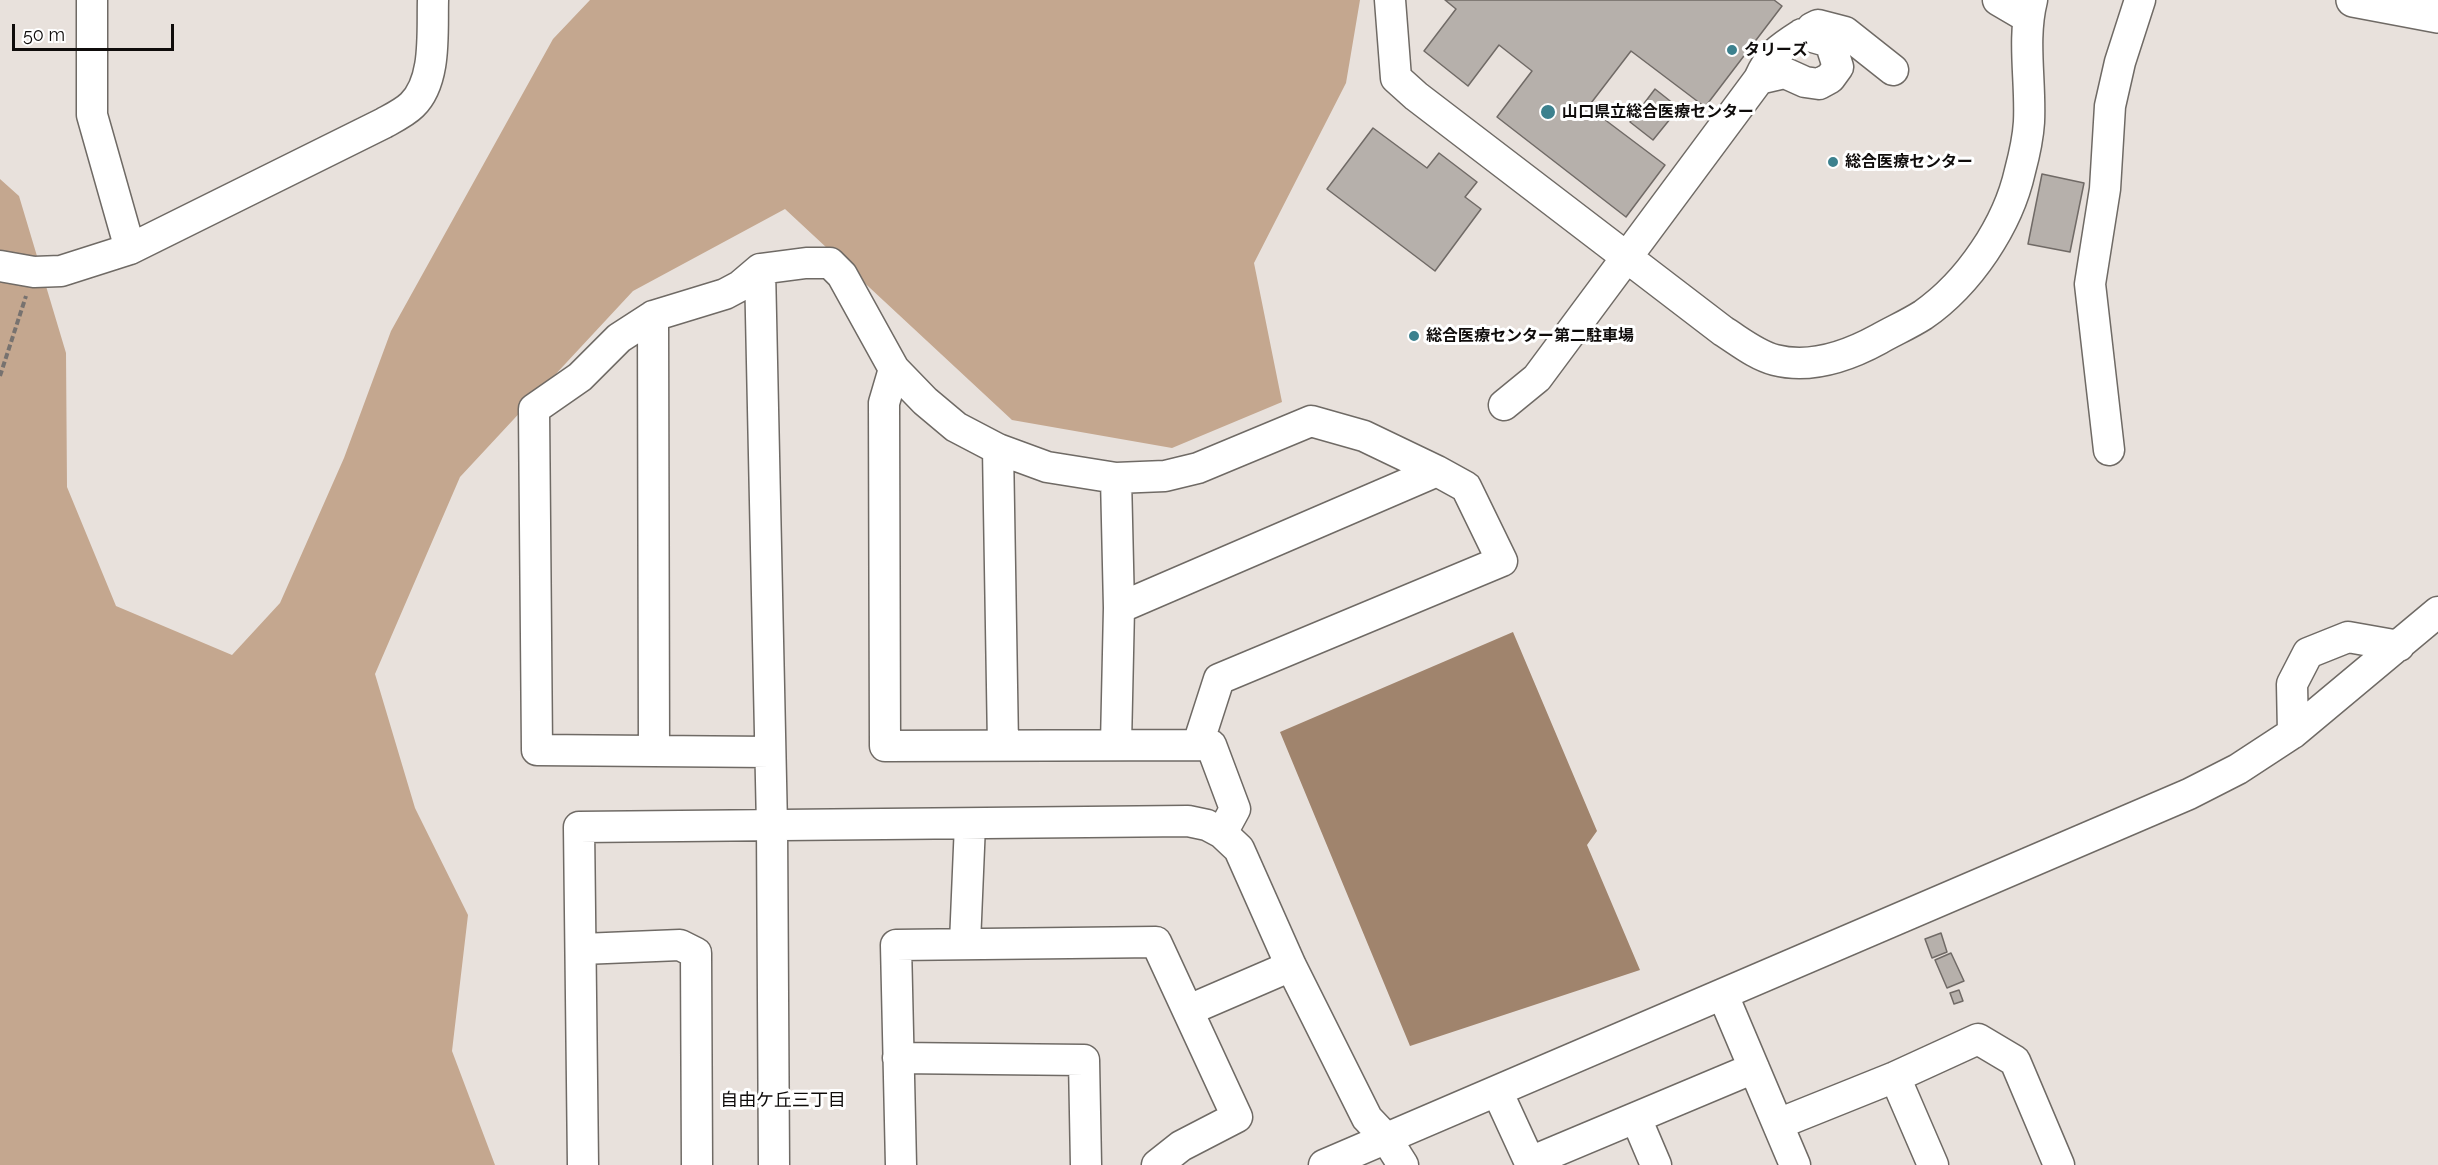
<!DOCTYPE html>
<meta charset="utf-8">
<style>
body{margin:0}
#map{position:relative;width:2438px;height:1165px;overflow:hidden;background:#e8e1dc;font-family:Raleway,sans-serif}
canvas{display:block}
.scale{position:absolute;left:12px;top:24px;width:162px;height:27px;box-sizing:border-box;border:3px solid #0f0c0b;border-top:0;padding-left:8px;font-size:18px;line-height:21px;white-space:nowrap;color:#0f0c0b;-webkit-text-stroke:4px #fff;paint-order:stroke}
</style>
<div id="map">
<canvas width="2438" height="1165"></canvas>
<div class="scale">50 m</div>
</div>
<script>
const context = document.querySelector('canvas').getContext('2d');
context.lineJoin = 'round';
function paint(path, color) { context.fillStyle = color; context.fill(path, 'evenodd'); }
function strokePath(path, color, width, dash) { context.strokeStyle = color; context.lineWidth = width; context.lineCap = dash ? 'butt' : 'round'; context.setLineDash(dash || []); context.stroke(path); }
function write(font, color, halo, rows, align = 'center') {
  context.font = font + ' Raleway,"Noto Sans JP",sans-serif'; context.lineWidth = 6; context.setLineDash([]); context.textBaseline = 'middle'; context.strokeStyle = halo; context.fillStyle = color; for (const [text, x, y, turn = 0] of rows) {
    context.save(); context.translate(x, y); context.rotate((+turn || 0) * Math.PI / 180); context.textAlign = isNaN(turn) ? turn : align; if (halo) context.strokeText(text, 0, 0); context.fillText(text, 0, 0); context.restore();
  }
}
const forest = new Path2D(`
 M590 0H1360L1346 83 1254 263 1282 402 1172 448 1012 420 785 209 633 291 460 477 375 674 415 808 468 915 452 1051 495 1165H0V179L19 196 66 353 67 487 116 606 232 655 280 603 344 458 391 331 553 39Z`);
const water = new Path2D(`
 M1513 632 1597 831 1587 845 1640 970 1410 1046 1280 732Z`);
const building = new Path2D(`
 M1445 0H1774L1782 6 1705 107 1631 51 1588 107 1665 165 1626 217 1497 117 1532 71 1499 45 1468 86 1424 51 1456 9Z
 M1655 89 1679 108 1653 140 1630 122Z
 M1373 128 1427 168 1439 153 1477 182 1465 197 1481 209 1435 271 1327 189Z
 M2042 174 2084 183 2070 252 2028 244Z
 M1941 933 1947 952 1932 958 1925 939Z
 M1951 953 1964 981 1947 988 1935 960Z
 M1959 990 1963 1001 1954 1004 1950 993Z`);
const path = new Path2D(`
 M0 376 26 296`);
const minor = new Path2D(`
 M92 0V115L130 249
 M1390 0 1396 78 1416 96 1723 331C1739 341 1756 355 1775 360 1810 369 1848 356 1879 339 1893 331 1909 324 1923 315 1969 283 2008 225 2020 171 2024 156 2028 138 2029 122 2031 81 2022 40 2032 0
 M1998 0 2027 17
 M1812 28 1818 25 1845 32 1893 70
 M0 266 34 272 61 271 130 249 384 123C393 118 405 112 412 105 437 81 432 32 433 0
 M760 269 772 826 774 1165
 M653 316 654 750
 M894 369 884 403 885 746 1211 745 1235 809 1222 833
 M1504 405 1537 378 1759 79C1770 54 1780 48 1802 34L1830 42 1838 67 1830 78 1819 84 1805 82 1785 73 1759 79
 M998 449 1003 745
 M2109 450 2090 284 2105 189 2110 106 2120 62 2140 0
 M1119 608 1437 471
 M2293 733 2292 684 2308 653 2348 637 2399 646
 M1116 744 1119 608 1116 478
 M770 752 537 750 534 409 580 377 619 338 653 316 725 294 740 286 760 269 806 263H830L842 275 894 369 925 401 956 427 998 449 1047 467 1116 478 1165 476 1198 468 1311 421 1364 436 1437 471 1466 487 1502 561 1219 679 1198 744
 M965 943 970 824
 M582 949 680 945 696 953 697 1165
 M1723 995 1795 1165
 M1189 1010 1291 966
 M898 1058 1084 1060 1086 1165
 M1895 1077 1933 1165
 M1497 1091 1531 1165
 M1636 1118 1656 1165
 M1778 1124 1895 1077 1978 1039 2015 1061 2059 1165
 M1530 1162 1754 1068
 M583 1165 579 827 1188 821 1207 825 1222 833 1239 849 1291 966 1367 1118 1386 1138 1403 1165
 M901 1165 896 945 1156 942 1237 1117 1181 1146 1157 1165
 M1324 1165 2189 794 2238 769 2293 733 2438 612`);
const major = new Path2D(`
 M2353 0 2438 16`);
const markers = [
 [1732,50,6,"#3c818e"],
 [1548,112,8,"#3c818e"],
 [1833,162,6,"#3c818e"],
 [1414,336,6,"#3c818e"]
];
const poiNames = [
 ["タリーズ",1744,50],
 ["山口県立総合医療センター",1562,112],
 ["総合医療センター",1845,162],
 ["総合医療センター第二駐車場",1426,336]
];
const neighbourhoodNames = [
 ["自由ケ丘三丁目",783,1101]
];
paint(forest, '#c4a78f');
paint(water, '#a0846d');
paint(building, '#b6b0ab');
strokePath(building, '#706a66', 1.5);
strokePath(minor, '#6f6a65', 33);
strokePath(major, '#6f6a65', 36);
strokePath(path, '#77726f', 4, [6, 3]);
strokePath(minor, '#fff', 30);
strokePath(major, '#fff', 33);
for (const [x, y, r, color] of markers) { const dot = new Path2D(); dot.arc(x, y, r, 0, 2 * Math.PI); context.fillStyle = color; context.fill(dot); strokePath(dot, '#fff', 2); }
write('bold 16px', '#0f0c0b', '#fff', poiNames, 'left');
write('18px', '#0f0c0b', '#fff', neighbourhoodNames);
</script>
